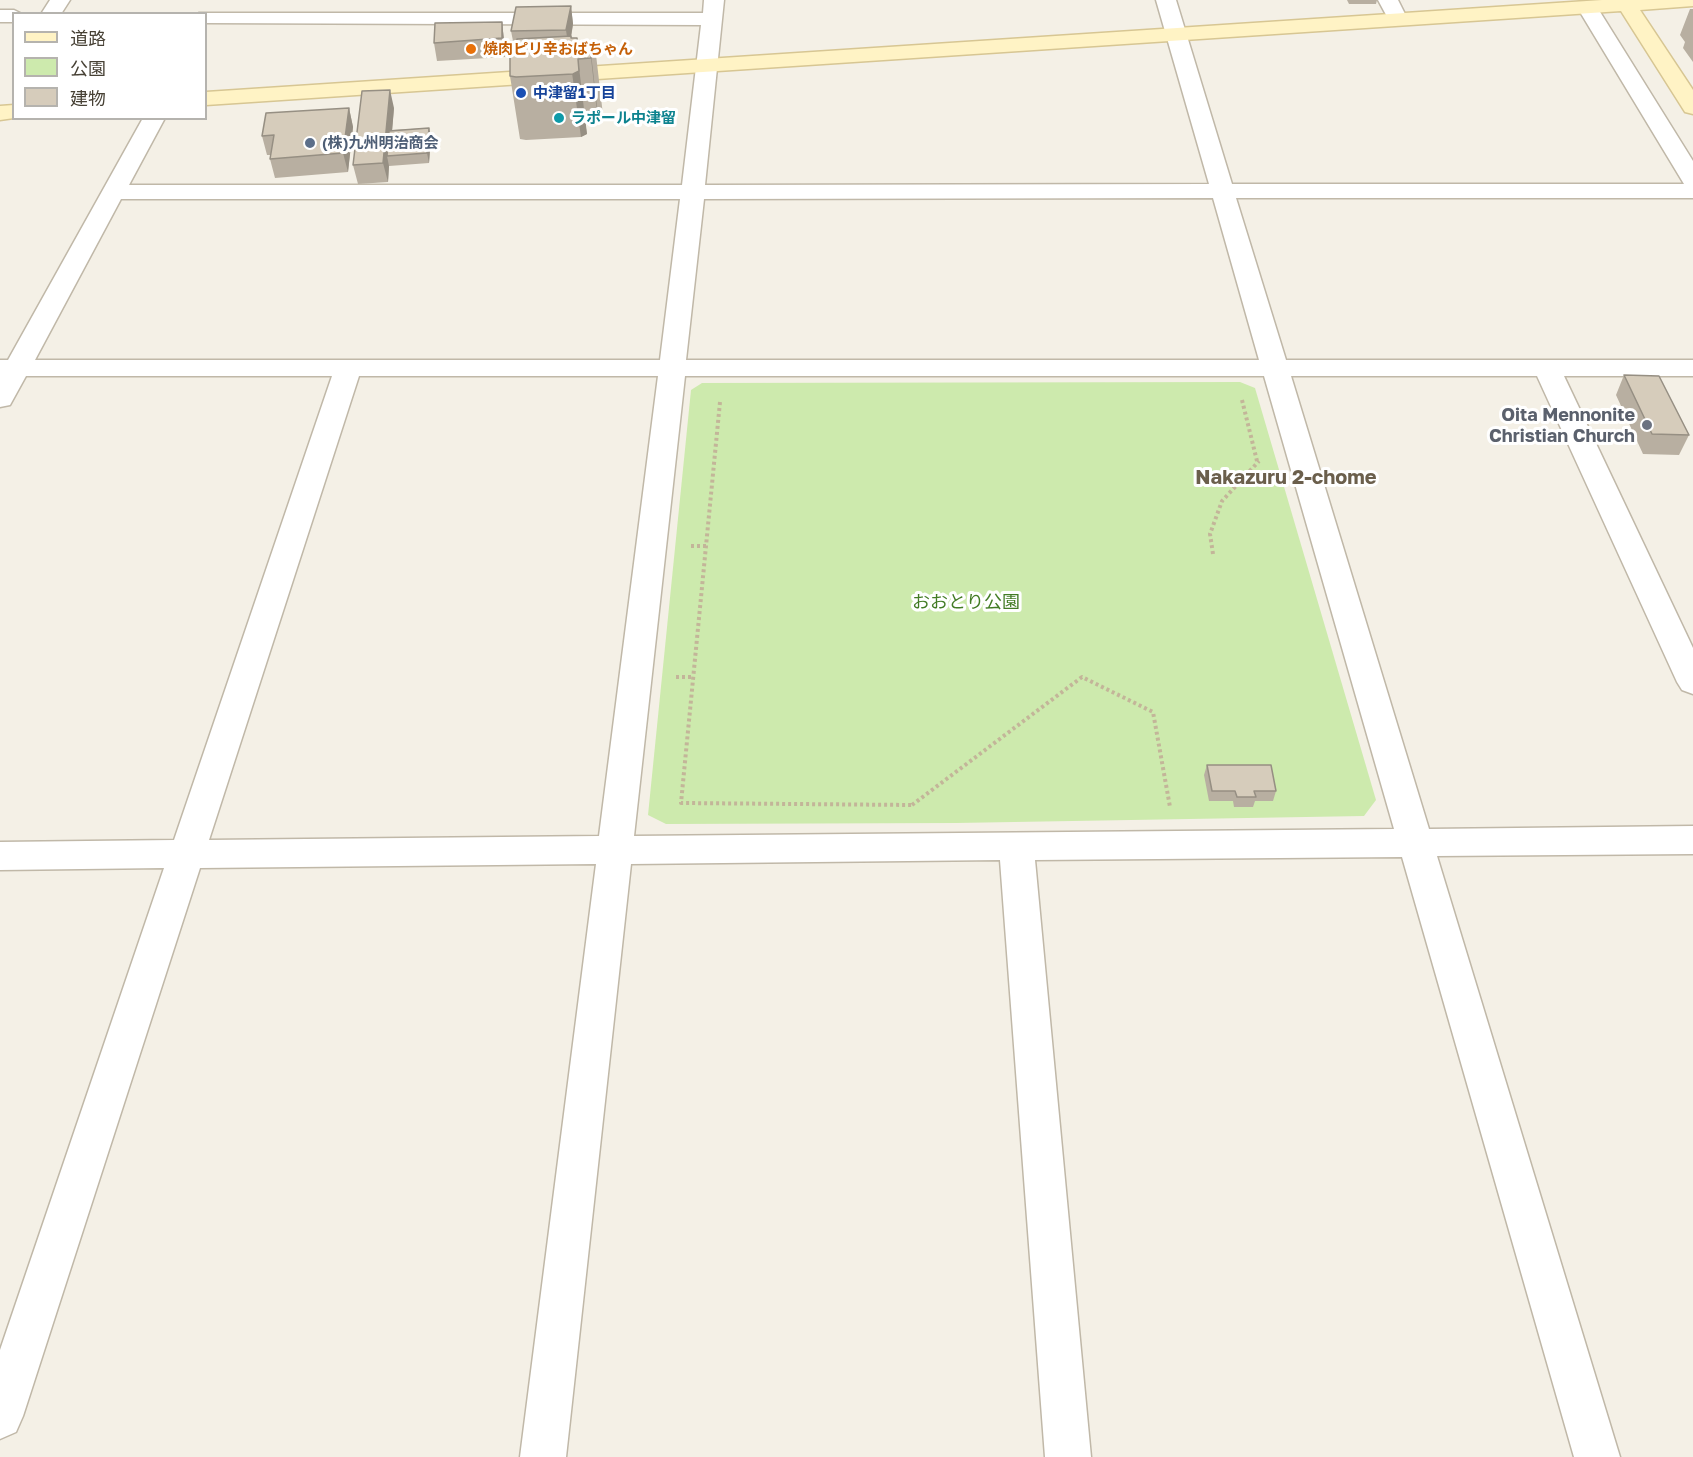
<!DOCTYPE html>
<meta charset="utf-8">
<style>
body{margin:0}
#map{position:relative;width:1693px;height:1457px;overflow:hidden;background:#f4f0e6;font-family:"Golos Text","Noto Sans JP",sans-serif}
canvas{display:block}
.legend{position:absolute;left:12px;top:12px;width:195px;height:108px;box-sizing:border-box;background:#fff;border:2px solid #b5b3ae;margin:0;padding:8px 10px;list-style:none;font-size:18px;color:#474135}
.legend li{display:flex;align-items:center;gap:12px;height:30px}
.legend b{width:30px;border:2px solid #b5b3ae}
</style>
<div id="map">
<canvas width="1693" height="1457"></canvas>
<ul class="legend">
<li><b style="height:8px;background:#fff3c5"></b>道路</li>
<li><b style="height:16px;background:#cdeaad"></b>公園</li>
<li><b style="height:16px;background:#d6ccbb"></b>建物</li>
</ul>
</div>
<script>
const context = document.querySelector('canvas').getContext('2d');
context.lineJoin = 'round';
function paint(path, color) { context.fillStyle = color; context.fill(path, 'evenodd'); }
function strokePath(path, color, width, dash) { context.strokeStyle = color; context.lineWidth = width; context.lineCap = dash ? 'butt' : 'round'; context.setLineDash(dash || []); context.stroke(path); }
function write(font, color, halo, rows, align = 'center') {
  context.font = font + ' "Golos Text","Noto Sans JP",sans-serif'; context.lineWidth = 6; context.setLineDash([]); context.textBaseline = 'middle'; context.strokeStyle = halo; context.fillStyle = color; for (const [text, x, y, turn = 0] of rows) {
    context.save(); context.translate(x, y); context.rotate((+turn || 0) * Math.PI / 180); context.textAlign = isNaN(turn) ? turn : align; if (halo) context.strokeText(text, 0, 0); context.fillText(text, 0, 0); context.restore();
  }
}
const green = new Path2D(`
 M1240 382 1255 388 1376 800 1364 816 956 823 666 824 648 815 691 390 702 383Z`);
const path = new Path2D(`
 M1242 400 1257 461
 M720 402 681 803 912 805
 M691 546H706
 M1213 554 1210 534 1222 501 1259 461
 M676 677H693
 M912 805 1082 677 1153 712 1170 807`);
const street = new Path2D(`
 M50 0H70L61 14H41Z
 M704 0H724L705 185 1209 184 1156 0H1176L1232 184H1684L1577 7 1580 3H1594L1597 7 1693 161V198H1236L1286 360H1693V376H1564L1693 648V694L1682 690 1677 682 1537 376H1291L1429 829 1693 826V854L1437 856 1620 1457H1574L1402 857 1035 860 1091 1457H1045L1000 860 631 864 566 1457H520L596 864 200 868 23 1416 16 1432 0 1439V1350L164 868 0 870V842L174 840 332 376H26L10 405 0 407V360H8L143 118H165L129 185H682L701 25 206 23V14L199 13H703ZM1213 198 1259 360H686L704 199ZM121 199H680L660 360H35ZM359 376H658L599 836 209 840ZM685 376H1264L1394 829 634 836Z
 M1378 0H1398L1408 20 1405 24H1391Z
 M0 10H14L22 14H14V22H0Z`);
const secondary = new Path2D(`
 M1602 0H1693V6L1640 10 1693 90V114L1685 112 1621 11 206 105V92Z
 M14 105V118L0 120V106Z`);
const wall = new Path2D(`
 M1347 0H1377L1376 4H1349Z
 M571 6 573 24 571 38 578 47 595 46 603 115H598V121L585 122 587 134 581 137 526 140 520 139 510 76 513 41 511 31Z
 M1690 9H1693V62L1683 48 1685 42 1680 35Z
 M502 22 504 40 505 57 437 61 434 43Z
 M349 108 353 127 348 172 275 178 270 159V155H267L262 136Z
 M394 108 392 130 429 128 431 137 429 163 389 166 388 182 358 184 353 165Z
 M1624 375 1689 435 1679 455 1643 454 1616 395Z
 M1207 765 1276 791 1273 801H1255L1253 807H1234L1233 801H1209L1204 775Z`);
const shadedWall = new Path2D(`
 M571 6 573 24 571 36 578 59 587 134 581 137 566 30Z
 M502 22 504 40 505 57 502 38Z
 M591 53 598 115V121L591 58Z
 M390 90 394 108 390 156H387L389 166 388 182 383 163Z
 M349 108 353 127 348 172 343 153Z
 M429 128 431 137 429 163 427 153Z`);
const building = new Path2D(`
 M571 6 566 30 511 31 516 7Z
 M502 22V38L434 43 435 23Z
 M571 36V38H577L578 47 595 46 596 52 591 53V58L578 59 579 71 573 74 516 77 510 76V41H517V39Z
 M390 90 383 163 353 165 362 91Z
 M349 108 343 153 270 159 274 135 262 136 266 113Z
 M429 128 427 153 387 156 389 131Z
 M1624 375 1659 376 1689 435 1652 434Z
 M1207 765H1271L1276 791H1254L1256 797H1237L1235 791H1212Z`);
const markers = [
 [471,49,6,"#e8710a"],
 [521,93,6,"#1a4fb4"],
 [559,118,6,"#0f9aa8"],
 [310,143,6,"#5c6f8a"],
 [1647,425,6,"#6b7280"]
];
const farFoodnames = [
 ["焼肉ピリ辛おばちゃん",483,49]
];
const farTransitnames = [
 ["中津留1丁目",533,93]
];
const farCulturenames = [
 ["ラポール中津留",571,118]
];
const farServicenames = [
 ["(株)九州明治商会",322,143]
];
const worshipNames = [
 ["Oita Mennonite",1635,415],
 ["Christian Church",1635,436]
];
const parkNames = [
 ["おおとり公園",966,602]
];
const neighbourhoodNames = [
 ["Nakazuru 2-chome",1286,478]
];
paint(green, '#cdeaad');
strokePath(street, '#c0b8a8', 3);
strokePath(secondary, '#d7c693', 3);
strokePath(path, '#c3b599', 4, [3, 3]);
paint(street, '#fff');
paint(secondary, '#fff3c5');
paint(wall, '#b8afa1');
paint(shadedWall, '#968f83');
paint(building, '#d6ccbb');
strokePath(building, '#968f83', 1.5);
for (const [x, y, r, color] of markers) { const dot = new Path2D(); dot.arc(x, y, r, 0, 2 * Math.PI); context.fillStyle = color; context.fill(dot); strokePath(dot, '#fff', 2); }
write('bold 15px', '#c56008', '#fff', farFoodnames, 'left');
write('bold 15px', '#164399', '#fff', farTransitnames, 'left');
write('bold 15px', '#0d838f', '#fff', farCulturenames, 'left');
write('bold 15px', '#4e5e75', '#fff', farServicenames, 'left');
write('bold 18px', '#5b616d', '#fff', worshipNames, 'right');
write('18px', '#437c25', '#fff', parkNames);
write('bold 20px', '#6b5f4c', '#fff', neighbourhoodNames);
</script>
